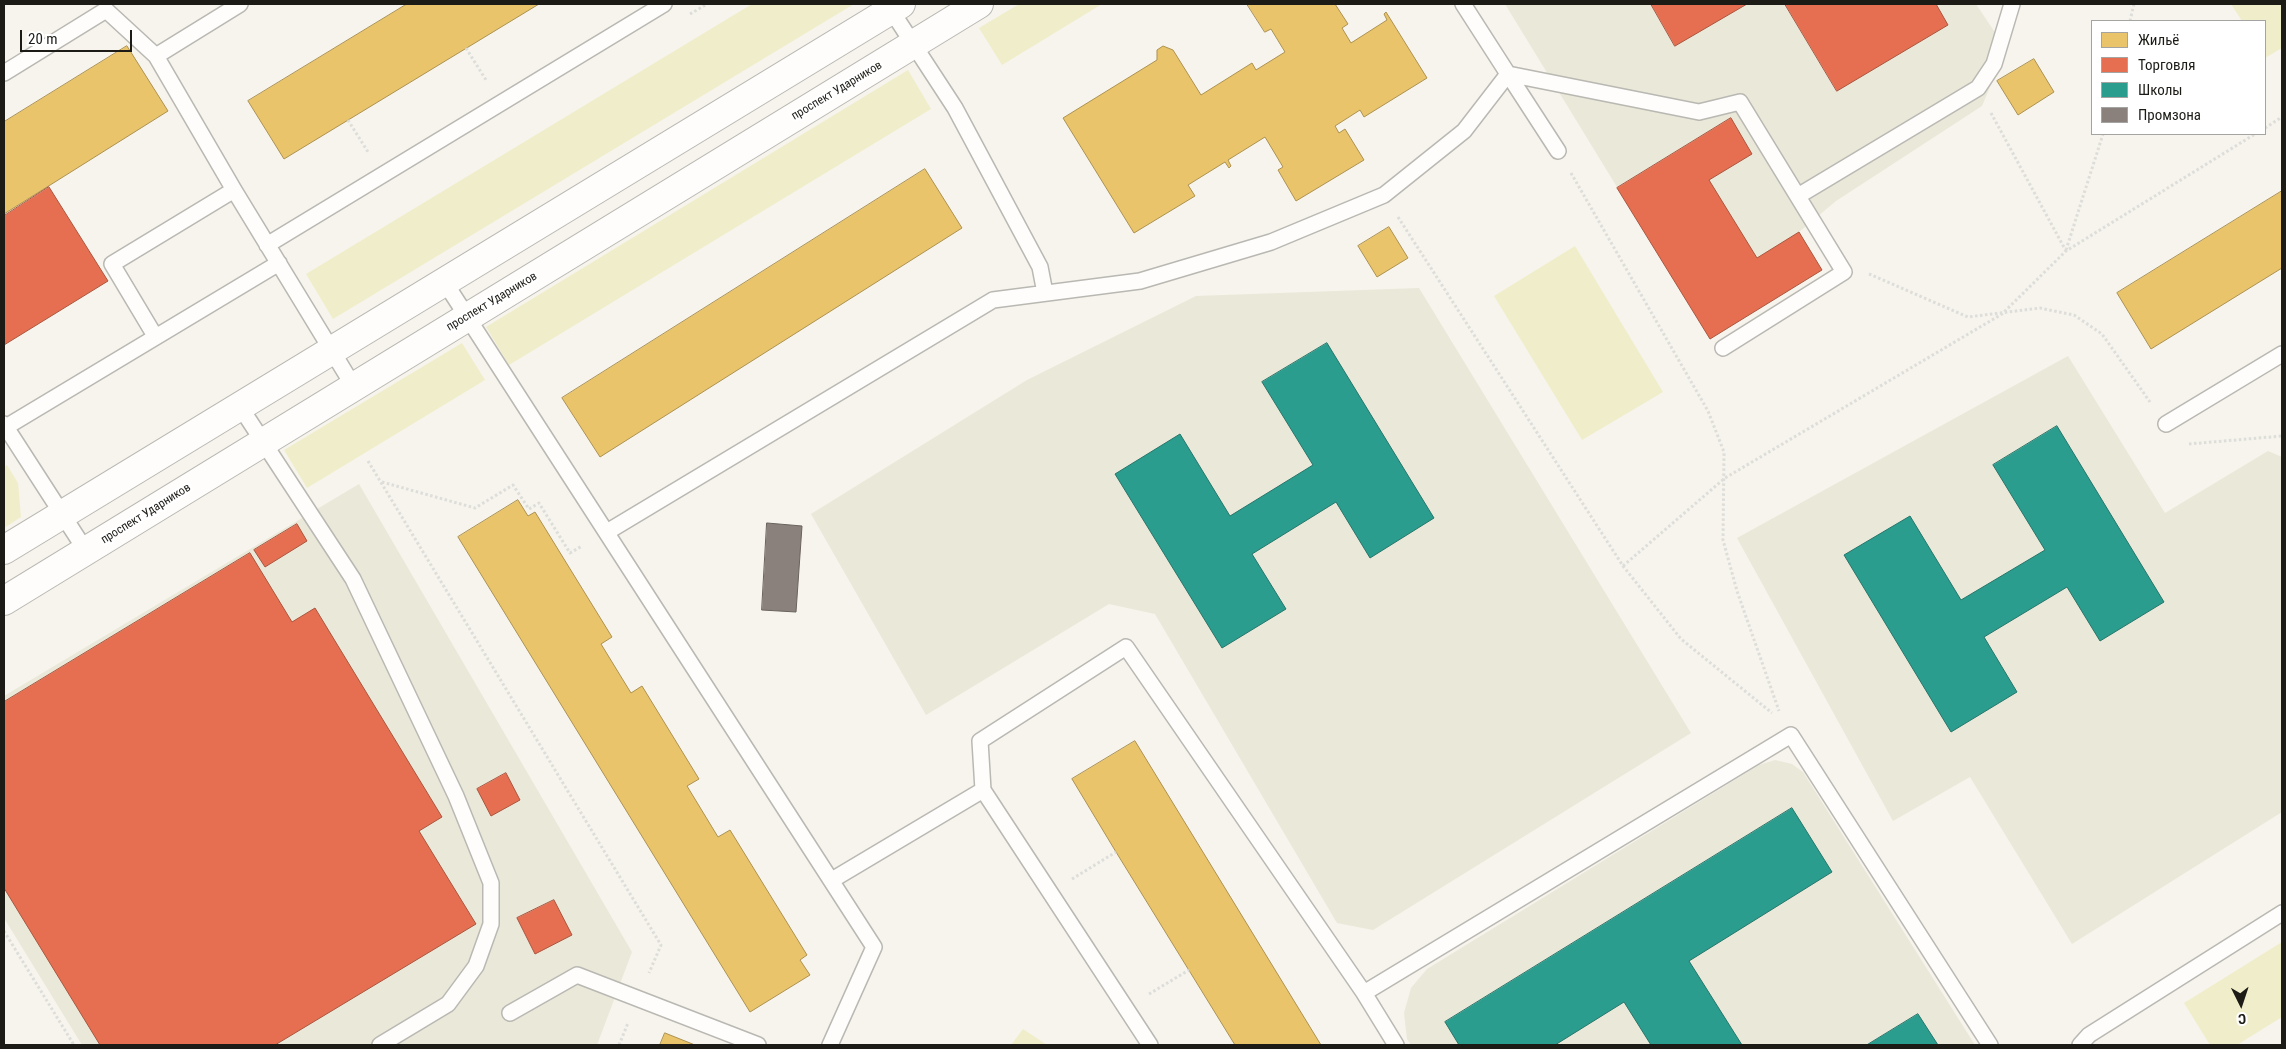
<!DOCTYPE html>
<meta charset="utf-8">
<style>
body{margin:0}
#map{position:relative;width:2286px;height:1049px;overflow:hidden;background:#f6f4ec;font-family:"Roboto Condensed",sans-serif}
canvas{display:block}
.frame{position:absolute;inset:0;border:5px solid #1c1b16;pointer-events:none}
.legend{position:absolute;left:2091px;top:20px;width:175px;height:115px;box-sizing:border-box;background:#fff;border:1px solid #a4a4a2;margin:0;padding:6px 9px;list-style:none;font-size:15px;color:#1c1b16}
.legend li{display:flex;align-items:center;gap:10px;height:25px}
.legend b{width:25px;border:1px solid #a4a4a2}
.north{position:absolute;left:2216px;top:979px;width:50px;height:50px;-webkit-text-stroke:4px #fff;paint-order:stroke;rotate:176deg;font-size:14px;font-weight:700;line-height:20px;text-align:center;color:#1c1b16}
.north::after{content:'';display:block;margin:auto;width:18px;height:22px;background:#1c1b16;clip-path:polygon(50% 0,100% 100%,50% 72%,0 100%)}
.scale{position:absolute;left:20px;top:30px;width:112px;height:22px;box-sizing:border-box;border:2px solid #1c1b16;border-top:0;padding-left:6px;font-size:15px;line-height:18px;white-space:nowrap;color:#1c1b16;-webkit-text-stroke:4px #fff;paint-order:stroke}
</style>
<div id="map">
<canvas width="2286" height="1049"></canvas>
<div class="frame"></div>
<ul class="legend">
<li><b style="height:14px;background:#e9c46a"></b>Жильё</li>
<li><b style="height:14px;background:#e76f51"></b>Торговля</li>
<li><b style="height:14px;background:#2a9d8f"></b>Школы</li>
<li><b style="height:14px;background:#8a817c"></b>Промзона</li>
</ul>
<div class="north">С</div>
<div class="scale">20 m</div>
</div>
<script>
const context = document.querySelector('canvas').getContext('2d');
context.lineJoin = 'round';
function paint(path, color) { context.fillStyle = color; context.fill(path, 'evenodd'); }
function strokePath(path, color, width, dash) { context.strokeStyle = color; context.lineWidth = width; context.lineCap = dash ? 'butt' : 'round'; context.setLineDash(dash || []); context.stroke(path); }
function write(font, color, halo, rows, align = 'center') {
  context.font = font + ' "Roboto Condensed",sans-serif'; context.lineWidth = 5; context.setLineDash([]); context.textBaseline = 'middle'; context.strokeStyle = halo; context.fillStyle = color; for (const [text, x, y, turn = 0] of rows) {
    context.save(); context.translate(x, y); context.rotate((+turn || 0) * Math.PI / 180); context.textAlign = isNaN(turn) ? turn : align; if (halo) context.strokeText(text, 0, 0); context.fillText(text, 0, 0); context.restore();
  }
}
const built = new Path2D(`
 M1505 4H1976L2006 49 1982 106 1836 201 1799 232 1822 270 1710 339Z
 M1419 288 1691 733 1373 930 1337 923 1155 614 1109 604 926 715 811 514 1027 380 1196 296Z
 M2068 356 2165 513 2268 451 2282 457V812L2072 944 1970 777 1893 821 1737 538Z
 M359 484 632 952 597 1045H82L4 918V696Z
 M1775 760 1792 764 1803 772 1975 1045H1411L1407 1039 1404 1013 1411 988 1427 969 1759 765Z`);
const green = new Path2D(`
 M752 4H854L333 319 306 274Z
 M1019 4H1102L1002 65 979 28Z
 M2231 4H2282V48L2265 58V21H2242Z
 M908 70 931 109 509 365 486 327Z
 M1575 246 1663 392 1582 440 1494 296Z
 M462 343 485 380 307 488 284 450Z
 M7 465 18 483 21 517 4 528V467Z
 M2282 942V1017L2237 1045H2210L2184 1003Z
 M1023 1029 1047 1045H1011Z`);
const homes = new Path2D(`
 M407 4H539L284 159 248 101Z
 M1247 4H1335L1348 24 1342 28 1351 43 1387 20 1384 14 1386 12 1427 78 1364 117 1360 110 1335 126 1339 133 1345 129 1364 160 1296 201 1278 170 1283 167 1265 137 1228 160 1231 166 1229 168 1225 162 1188 185 1195 196 1134 233 1063 118 1157 60V50L1163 46 1173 50 1201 95 1252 63 1256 70 1285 52 1271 29 1265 32Z
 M127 46 168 111 4 214V122Z
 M2034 59 2054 92 2018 115 1997 81Z
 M925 169 962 228 600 457 562 398Z
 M2282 191V268L2151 349 2117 293Z
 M1389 227 1408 258 1377 277 1358 246Z
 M518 500 528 516 535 512 612 637 601 644 631 693 642 686 699 779 687 786 718 837 730 830 807 955 800 960 810 975 750 1012 458 537Z
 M1135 741 1321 1045H1235L1116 852 1072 779Z
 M665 1033 695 1045H660Z`);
const shops = new Path2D(`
 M1651 4H1747L1675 46Z
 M1785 4H1936L1948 25 1837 91Z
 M1731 118 1752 154 1709 180 1757 258 1799 232 1822 270 1710 339 1617 188Z
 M49 187 108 281 4 345V216Z
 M297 524 307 541 265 567 254 550Z
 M250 553 292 622 315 608 442 817 419 831 476 924 275 1045H100L4 888V702Z
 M506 773 520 800 491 816 477 789Z
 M554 900 572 935 535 954 517 918Z`);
const schools = new Path2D(`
 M1327 343 1434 518 1370 558 1336 502 1252 554 1286 609 1222 648 1115 474 1180 434 1230 516 1313 465 1262 382Z
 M2057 426 2164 602 2100 641 2067 587 1984 637 2017 692 1951 732 1844 555 1910 516 1961 600 2045 550 1993 465Z
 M1792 808 1832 872 1689 961 1742 1045H1651L1624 1002 1555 1045H1459L1445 1022Z
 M1918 1014 1938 1045H1867Z`);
const industry = new Path2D(`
 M767 523 802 526 796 612 762 610Z`);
const path = new Path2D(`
 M690 14 707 4
 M2130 21 2134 4
 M466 48 486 80
 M1991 113 2066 251
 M348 120 368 152
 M2265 128 2282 117
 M1571 173 1708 411 1724 452 1723 540 1737 591 1779 711
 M1398 217 1623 566 1681 639 1772 713
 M2066 250 2103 134
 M1869 274 1968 317 2040 308 2074 315 2102 334 2150 402
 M2189 444 2282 436
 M368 461 661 945 649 973
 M382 482 475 508 513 485 529 509 539 503 570 553 582 546
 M1623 566 1725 478 2002 314 2066 251 2255 134
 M1072 879 1116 852
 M4 931 74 1045
 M1149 994 1189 970
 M619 1045 628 1023`);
const lane = new Path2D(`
 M1463 4 1508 74 1699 112 1740 102 1844 272 1723 348
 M891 10 955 108 1040 267 1045 293
 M156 56 240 4
 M4 73 106 10 156 56 234 190 354 387
 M1798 196 1978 88 1994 64 2012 4
 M267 245 664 4
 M444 281 874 947 830 1045
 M155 336 112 264 234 190
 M239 405 353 579 456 796 491 883V924L476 966 448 1004 380 1045
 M4 424 86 551
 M2166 424 2282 354
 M6 427 279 263
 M607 532 993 300 1140 281 1271 242 1384 195 1464 131 1508 74 1558 151
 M832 880 983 790
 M1364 993 1791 735 1990 1045
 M510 1013 577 975 758 1045
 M1150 1045 983 790 980 741 1126 647 1364 993 1396 1045
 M2080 1045 2089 1035 2282 913`);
const secondary = new Path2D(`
 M4 550 901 4
 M4 601 979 4`);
const streetNames = [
 ["проспект Ударников",837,91,-31],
 ["проспект Ударников",492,302,-31],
 ["проспект Ударников",146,514,-32]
];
paint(built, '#eae8d9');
paint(green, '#f0eeca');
paint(homes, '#e9c46a');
strokePath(homes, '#ac9151', 1);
paint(shops, '#e76f51');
strokePath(shops, '#aa563f', 1);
paint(schools, '#2a9d8f');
strokePath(schools, '#26766b', 1);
paint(industry, '#8a817c');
strokePath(industry, '#69625d', 1);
strokePath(lane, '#b9b8b2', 18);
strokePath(secondary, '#b9b8b2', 30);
strokePath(path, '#ddddda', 3, [2.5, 2.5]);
strokePath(lane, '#fefdfc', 15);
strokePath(secondary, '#fefdfc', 28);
write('12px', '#1c1b16', '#fff', streetNames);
</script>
